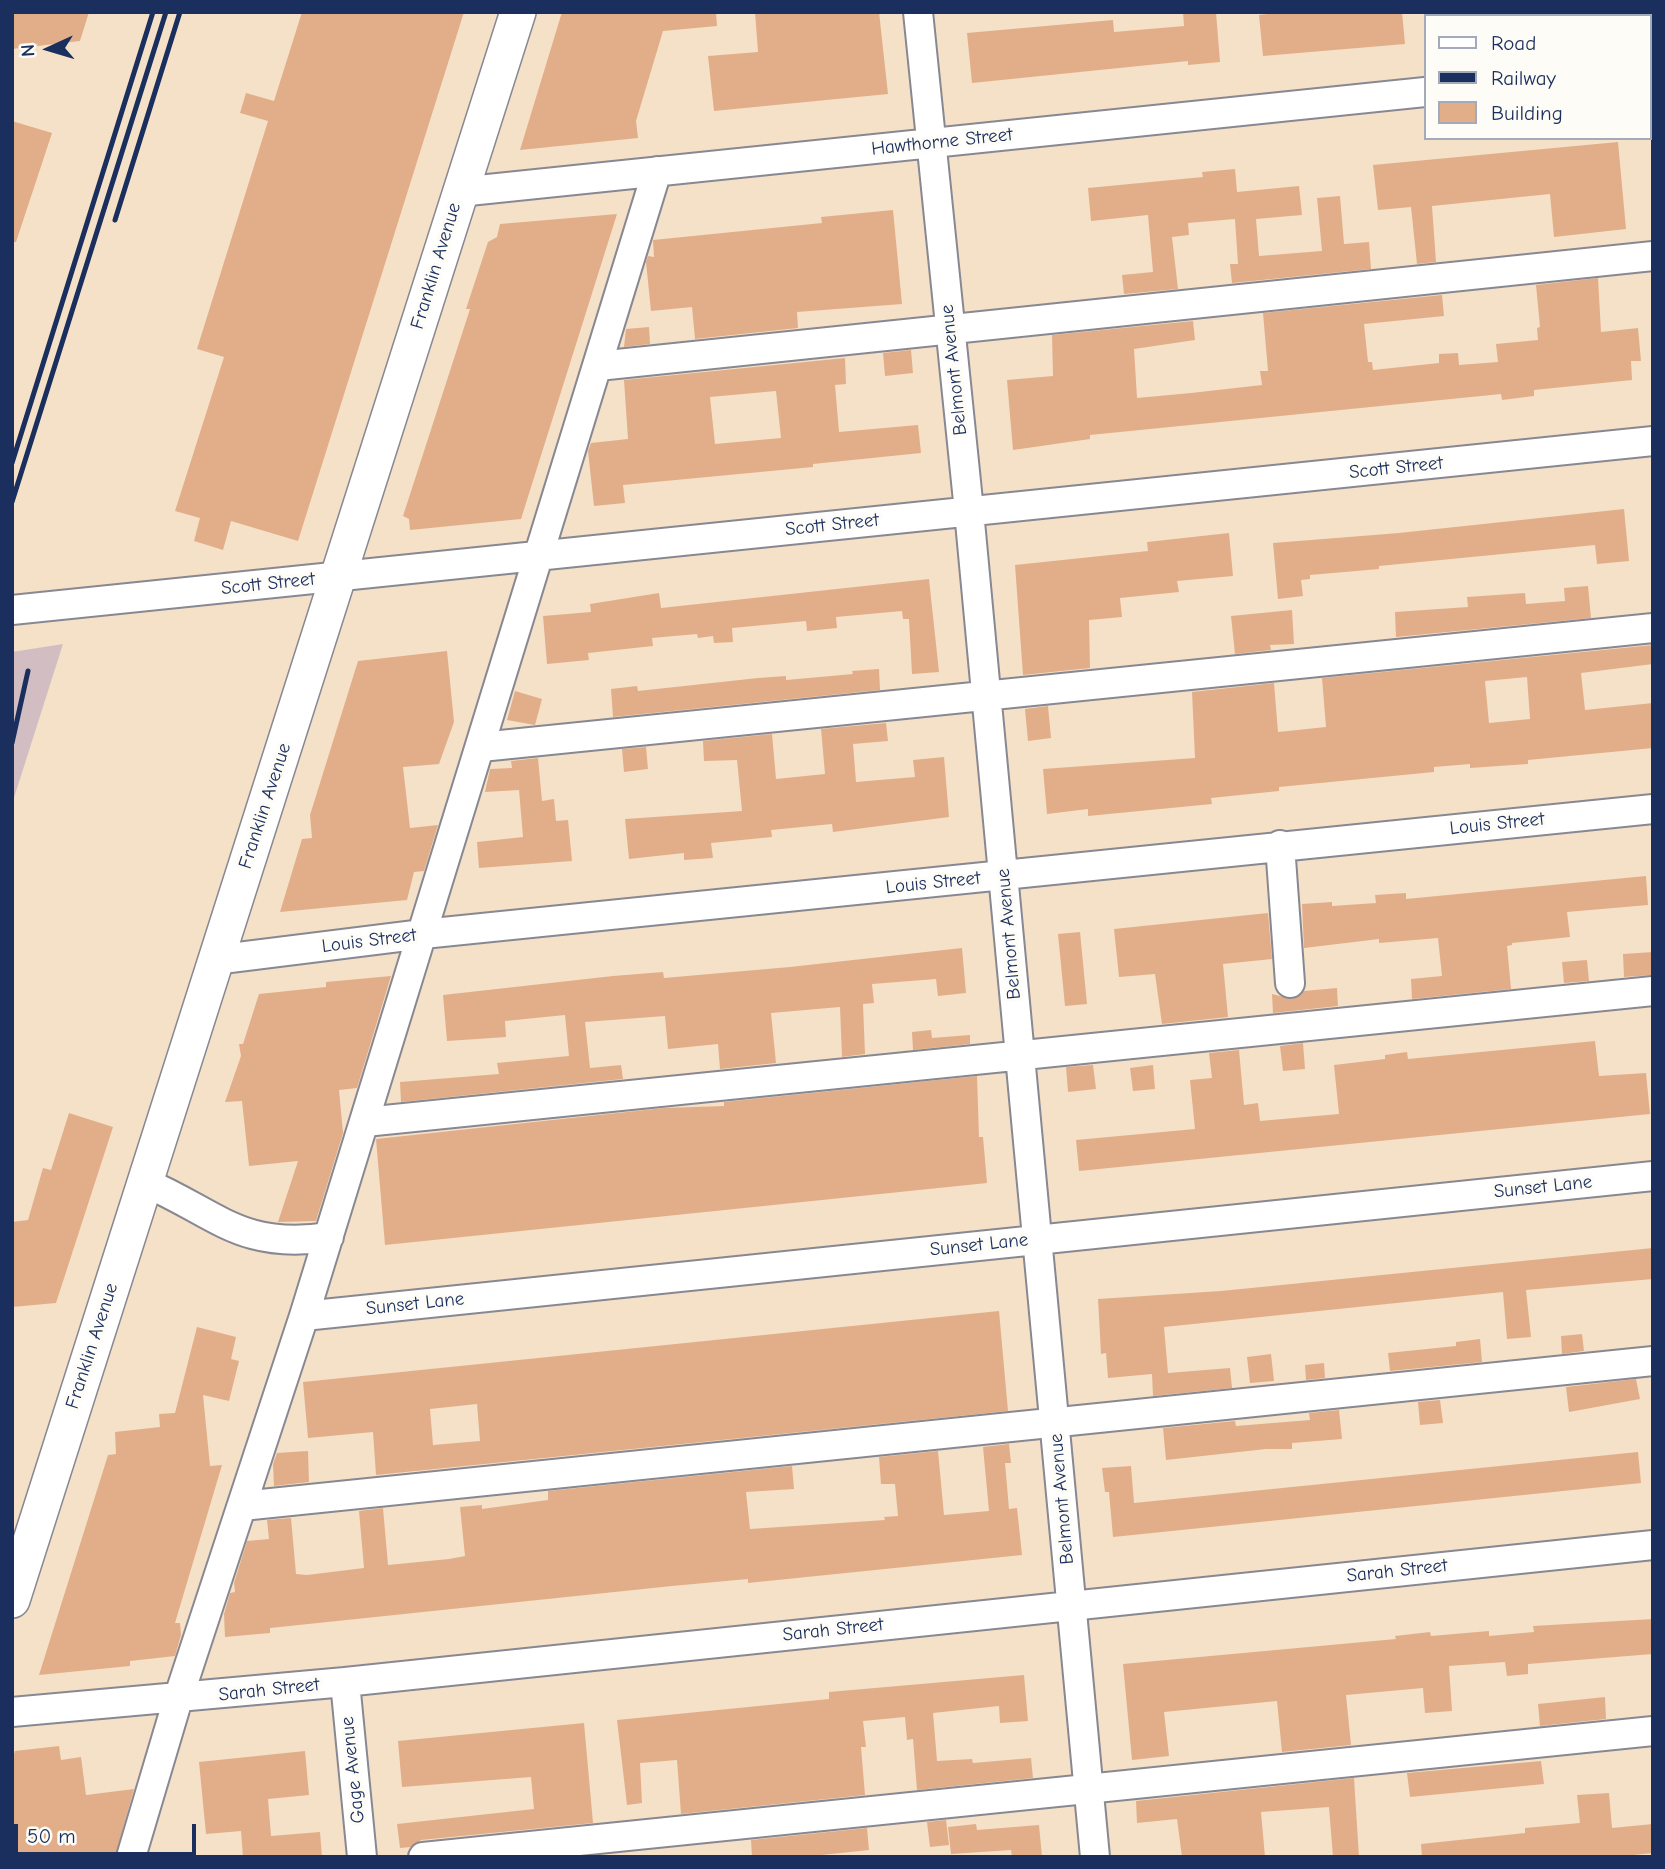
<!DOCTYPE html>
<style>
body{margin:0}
#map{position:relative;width:1665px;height:1869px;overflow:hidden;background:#f5e1c7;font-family:"Comic Neue",sans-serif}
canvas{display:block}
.frame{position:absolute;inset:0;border:14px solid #1b2f5e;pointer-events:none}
.legend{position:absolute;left:1424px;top:14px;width:228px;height:126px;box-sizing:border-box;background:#fdfcf7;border:2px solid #a3aaba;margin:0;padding:9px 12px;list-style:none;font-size:21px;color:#1b2f5e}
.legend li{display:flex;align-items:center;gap:14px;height:35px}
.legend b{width:35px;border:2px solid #a3aaba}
.north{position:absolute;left:14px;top:14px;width:70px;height:70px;-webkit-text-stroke:5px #fdfcf7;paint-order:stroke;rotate:266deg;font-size:19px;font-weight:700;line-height:28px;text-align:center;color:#1b2f5e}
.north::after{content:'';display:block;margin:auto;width:24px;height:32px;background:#1b2f5e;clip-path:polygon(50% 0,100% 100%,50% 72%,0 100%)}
.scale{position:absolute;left:14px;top:1824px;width:182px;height:32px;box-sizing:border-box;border:4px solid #1b2f5e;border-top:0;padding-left:9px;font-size:21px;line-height:24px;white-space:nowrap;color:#1b2f5e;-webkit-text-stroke:5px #fdfcf7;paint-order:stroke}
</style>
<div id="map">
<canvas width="1665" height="1869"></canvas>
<div class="frame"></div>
<ul class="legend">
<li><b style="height:9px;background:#fff"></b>Road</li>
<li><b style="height:9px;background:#1b2f5e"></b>Railway</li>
<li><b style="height:19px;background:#e2ae8a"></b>Building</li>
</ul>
<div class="north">N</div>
<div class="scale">50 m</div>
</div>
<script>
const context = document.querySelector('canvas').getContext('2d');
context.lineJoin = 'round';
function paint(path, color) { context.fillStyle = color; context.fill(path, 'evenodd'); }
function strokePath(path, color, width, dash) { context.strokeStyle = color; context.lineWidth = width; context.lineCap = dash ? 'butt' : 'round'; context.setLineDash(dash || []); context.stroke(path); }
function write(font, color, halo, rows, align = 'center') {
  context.font = font + ' "Comic Neue",sans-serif'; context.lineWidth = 7; context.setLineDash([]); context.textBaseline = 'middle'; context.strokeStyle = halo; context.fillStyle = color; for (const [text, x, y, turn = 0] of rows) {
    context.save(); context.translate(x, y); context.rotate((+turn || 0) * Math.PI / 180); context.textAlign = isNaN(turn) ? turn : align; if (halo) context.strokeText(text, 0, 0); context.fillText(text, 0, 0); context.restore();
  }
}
const industrial = new Path2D(`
 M63 644 12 804V652Z`);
const green = new Path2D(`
 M1469 12H1619V16H1469Z`);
const building = new Path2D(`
 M12 12H89L80 41 12 49Z
 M302 12H464L298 541 231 521 223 550 194 541 200 518 175 511 224 357 197 349 268 121 240 113 246 93 274 101Z
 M562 12H716L717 26 663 31 636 121 638 138 520 150Z
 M755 12H879L888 94 714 111 708 56 758 52Z
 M1183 12H1216L1220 62 1188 65V61L972 83 967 33 1113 20 1114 32 1184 26Z
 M1284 12H1402L1405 44 1263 56 1259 15Z
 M12 121 52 133 16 242H12Z
 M1618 142 1626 229 1554 237 1550 194 1432 206 1436 262 1417 264 1411 207 1378 210 1373 165Z
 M1235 169 1237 192 1299 186 1302 215 1256 219 1259 256 1322 251 1317 198 1340 196 1344 244 1369 242 1371 269 1232 283 1230 264H1238L1235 219 1188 223 1189 235 1172 237 1178 289 1124 294 1122 275 1153 272 1148 215 1091 221 1088 188 1203 177 1202 172Z
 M893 210 902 304 797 312 798 328 695 339 692 307 651 311 646 262 648 256 654 257 653 240 822 223 821 217Z
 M617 214 521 519 410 530 409 519 403 516 470 309H466L488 242 497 237 500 224Z
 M1598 278 1601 332 1638 328 1641 361H1631L1632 380 1534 390V396L1502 400 1501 394 1090 435V439L1013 450 1007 380 1053 376 1052 335 1193 321 1195 340 1134 349 1137 398 1191 393 1262 385 1260 371H1268L1263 313 1442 295 1444 316 1364 324 1368 362H1372L1373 370 1439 363V354L1458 353 1459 365 1498 362 1496 344 1538 340 1537 328 1540 327 1536 285Z
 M649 327 650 344 624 347 626 329Z
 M911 350 913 373 885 376 883 353Z
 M845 358 846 384 835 385 839 432 918 425 921 453 813 464V467L623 485 625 503 594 506 588 451 591 443 628 439 624 380ZM776 391 781 438 715 444 710 397Z
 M1624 509 1629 561 1597 564 1595 545 1379 566V569L1310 575V579L1301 580 1303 596 1278 599 1273 543 1399 533Z
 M1229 533 1233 576 1177 581 1179 592 1120 598 1122 617 1089 620 1090 668 1023 675 1015 565 1148 551 1147 542Z
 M929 579 939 672 912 674 909 619H903L902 611 836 617 837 628 807 631 806 621 732 628 733 642 714 643 713 636 698 638 697 634 652 638 653 646 588 653 589 660 547 664 543 616 591 612 590 604 659 593 661 608Z
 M1588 586 1591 618 1396 637 1395 612 1468 607 1467 597 1482 596 1525 593 1526 604 1565 601 1564 588Z
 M1292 610 1294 644 1270 645 1271 650 1235 654 1231 616Z
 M1653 645V664L1581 673 1585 710 1653 703V748L1528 760V764L1470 768V764L1434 767V772L1279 787V791L1211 798 1212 804 1088 816V809L1047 814 1043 769 1195 758 1192 692 1274 683 1278 732 1326 727 1322 678ZM1527 677 1530 719 1489 723 1485 681Z
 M447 651 454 722 439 764 403 767 410 828 438 825 424 871 414 872 407 900 280 912 302 839 312 838 310 815 358 661Z
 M879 669 880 690 613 717 611 689 637 686 638 691 758 678 786 676V680L853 674 852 671Z
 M515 691 542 699 535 725 507 720Z
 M1048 706 1051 738 1028 741 1025 709Z
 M886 723 888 741 853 744 856 782 915 777 913 760 944 757 949 817 833 832 832 824 771 830 772 837 711 843 713 858 684 860V853L629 859 625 819 742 811 737 760 704 761 703 741 772 734 776 779 825 774 821 729Z
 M646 747 648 769 624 772 622 749Z
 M538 758 542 801 554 799 556 821 568 820 572 861 479 868 477 842 523 837 519 790 485 792 490 769 512 768 511 761Z
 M1646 876 1648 905 1567 912 1570 937 1512 943V945L1507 946 1511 989 1412 999 1411 979 1442 976 1438 938 1379 943V939L1304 948 1302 904 1332 902V906L1376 903 1375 895 1406 893V899Z
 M1268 913 1272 959 1223 964 1228 1017 1162 1024 1155 974 1119 977 1114 929Z
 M1080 932 1087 1004 1065 1006 1058 934Z
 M962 948 966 993 938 996 936 979 872 984 874 1003 863 1004 865 1054 842 1057 840 1007 771 1013 776 1063 720 1069 718 1044 668 1049 665 1016 585 1022 590 1068 621 1065 623 1079 401 1102 400 1082 499 1074 497 1063 569 1056 565 1015 505 1021 506 1037 447 1041 443 995 613 976 663 972 664 978 790 967Z
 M1653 952V975L1624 977 1623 954Z
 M1587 960 1589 981 1564 983 1562 962Z
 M391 976 357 1088 339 1090 343 1133 316 1221 278 1222 298 1161 249 1166 242 1101 225 1102 241 1056 239 1044H243L259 994 326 987V982Z
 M1337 988 1338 1006 1273 1013 1272 994 1292 999 1304 991Z
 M931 1030 932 1038 970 1035V1044L913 1050 912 1032Z
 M1595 1041 1599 1076 1646 1073 1650 1114 1079 1171 1076 1140 1195 1129 1190 1080 1212 1078 1209 1053 1239 1050 1244 1105 1258 1103 1260 1121 1339 1114 1334 1065 1385 1059V1055L1407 1052 1408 1059Z
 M1303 1043 1305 1069 1283 1071 1280 1046Z
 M1093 1065 1096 1089 1068 1092 1066 1067Z
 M1153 1065 1155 1089 1133 1091 1130 1068Z
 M977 1076 979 1137H983L987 1183 385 1245 376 1139 664 1108 724 1106V1102Z
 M69 1113 113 1127 56 1303 12 1307V1222L28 1220 43 1168 51 1170Z
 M1653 1248V1279L1526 1290 1531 1337 1507 1339 1503 1292 1164 1327 1168 1373 1230 1368 1232 1388 1153 1396 1152 1374 1108 1378 1106 1353 1101 1354 1098 1299 1221 1291Z
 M999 1311 1008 1411 376 1475 373 1432 308 1438 303 1382ZM477 1404 480 1441 433 1445 430 1409Z
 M197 1327 236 1337 231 1359 239 1361 229 1401 203 1395 210 1466 222 1465 175 1623H180L181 1635 175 1656 130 1661V1666L39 1675 108 1455 116 1454 115 1432 160 1427 159 1414 175 1413Z
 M1582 1334 1584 1351 1562 1354 1561 1336Z
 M1480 1339 1482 1362 1390 1371 1388 1353 1456 1346V1342Z
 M1271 1354 1274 1381 1250 1383 1247 1357Z
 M1324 1363 1325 1378 1306 1380 1305 1365Z
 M1636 1379 1640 1399 1569 1412 1566 1387Z
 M1440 1400 1443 1423 1420 1425 1418 1402Z
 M1339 1410 1342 1439 1292 1443V1449H1266L1166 1460 1163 1428 1235 1421 1236 1426 1310 1420 1309 1413Z
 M1009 1444 1011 1463H1005L1009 1509 1017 1508 1022 1555 748 1583V1579L672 1586 270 1628V1633L225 1637 224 1614 230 1593 235 1592 234 1583 247 1541 269 1539 267 1520 291 1518 296 1574 307 1575 364 1568 359 1511 383 1508 388 1565 449 1559 465 1556 460 1507 482 1505V1509L548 1500V1491L792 1466 794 1489 746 1492 750 1529 885 1520 884 1517 898 1516 895 1484H881L879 1457 938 1451 944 1515 989 1511 983 1447Z
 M308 1451 309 1482 274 1486 273 1464 277 1453Z
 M1638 1452 1641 1483 1113 1537 1109 1492H1105L1102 1468 1131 1466 1134 1503Z
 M1653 1619V1654L1528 1664V1674L1507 1676 1505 1662 1449 1666 1452 1711 1425 1713 1423 1688 1346 1695 1351 1745 1282 1752 1277 1701 1164 1712 1169 1756 1132 1760 1123 1664 1396 1639 1395 1636 1430 1632 1431 1636 1489 1631V1636L1534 1632 1533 1626Z
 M1024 1675 1028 1721 1000 1723 999 1706 933 1713 937 1761 972 1759 973 1763 1031 1758 1033 1778 917 1790 913 1739 907 1740 905 1717 863 1721 866 1747H861L865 1795 681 1814 677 1760 640 1763 642 1803 627 1805 617 1720 829 1699V1692Z
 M1605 1697 1606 1719 1540 1726 1538 1704Z
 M584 1723 593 1823 421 1840 411 1847 400 1848 397 1824 534 1809 531 1777 402 1787 398 1741Z
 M59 1746 61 1760 81 1757 86 1795 134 1789 115 1857H12V1761L15 1751Z
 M305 1751 309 1795 268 1799 271 1836 320 1832 322 1857H243L241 1831 206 1834 199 1762Z
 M1541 1761 1544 1784 1410 1797 1407 1773Z
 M1354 1778 1359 1857H1333L1329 1807 1261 1812 1265 1857H1182L1177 1819 1137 1823 1136 1801Z
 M1609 1793 1612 1828 1653 1824V1853L1614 1857H1422L1421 1844 1525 1833V1828L1580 1823 1577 1795Z
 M946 1820 949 1845 930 1847 927 1822Z
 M976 1824 977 1830 1039 1825 1042 1857H1012L1011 1850 951 1854 948 1827Z
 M867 1828 869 1850 803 1857H752L751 1840Z`);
const minor = new Path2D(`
 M918 12 969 511 1095 1857
 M1649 69 1653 68
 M459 192 1425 92
 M598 366 1653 256
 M12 610 1653 441
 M481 747 1653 628
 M1280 845 1290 983
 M214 960 423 934 1653 809
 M365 1122 1653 991
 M144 1182C218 1214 240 1250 329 1237
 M304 1316 1653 1176
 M242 1506 1653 1361
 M345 1682 362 1857
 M12 1712 345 1682 1653 1545
 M131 1857 178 1699 304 1316 657 171
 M423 1857 1653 1731`);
const major = new Path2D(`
 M12 1600 518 12`);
const rail = new Path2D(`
 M115 220 180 12
 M12 463 153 12
 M12 502 166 12
 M12 743 28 671`);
const streetNames = [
 ["Hawthorne Street",942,142,-6],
 ["Franklin Avenue",436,266,-73],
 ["Belmont Avenue",954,370,-96],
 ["Scott Street",1396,468,-6],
 ["Scott Street",832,525,-6],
 ["Scott Street",268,584,-6],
 ["Franklin Avenue",265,806,-72],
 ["Louis Street",1497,824,-6],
 ["Louis Street",933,883,-6],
 ["Belmont Avenue",1009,934,-95],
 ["Louis Street",369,941,-7],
 ["Sunset Lane",1543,1187,-6],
 ["Sunset Lane",979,1245,-6],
 ["Sunset Lane",415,1304,-6],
 ["Franklin Avenue",92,1346,-72],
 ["Belmont Avenue",1062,1499,-95],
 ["Sarah Street",1397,1571,-6],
 ["Sarah Street",833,1630,-6],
 ["Sarah Street",269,1690,-6],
 ["Gage Avenue",353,1770,-96]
];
paint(industrial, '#d2bec2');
paint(green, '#9ed383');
paint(building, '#e2ae8a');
strokePath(minor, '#888892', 32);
strokePath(major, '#888892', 38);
strokePath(minor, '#fff', 28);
strokePath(major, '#fff', 35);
strokePath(rail, '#1b2f5e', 5);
write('19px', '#1b2f5e', '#fdfcf7', streetNames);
</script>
